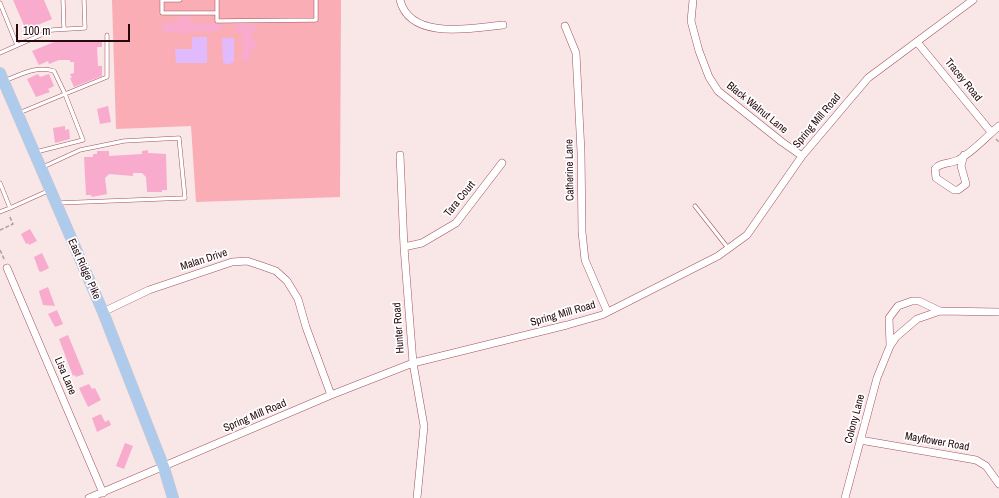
<!DOCTYPE html>
<style>
body{margin:0}
#map{position:relative;width:999px;height:498px;overflow:hidden;background:#f9e6e7;font-family:"Archivo Narrow",sans-serif}
canvas{display:block}
.scale{position:absolute;left:16px;top:24px;width:114px;height:18px;box-sizing:border-box;border:2px solid #27080e;border-top:0;padding-left:5px;font-size:12px;line-height:14px;white-space:nowrap;color:#27080e;-webkit-text-stroke:3px #fff;paint-order:stroke}
</style>
<div id="map">
<canvas width="999" height="498"></canvas>
<div class="scale">100 m</div>
</div>
<script>
const context = document.querySelector('canvas').getContext('2d');
context.lineJoin = 'round';
function paint(path, color) { context.fillStyle = color; context.fill(path, 'evenodd'); }
function strokePath(path, color, width, dash) { context.strokeStyle = color; context.lineWidth = width; context.lineCap = dash ? 'butt' : 'round'; context.setLineDash(dash || []); context.stroke(path); }
function write(font, color, halo, rows, align = 'center') {
  context.font = font + ' "Archivo Narrow",sans-serif'; context.lineWidth = 3.5; context.setLineDash([]); context.textBaseline = 'middle'; context.strokeStyle = halo; context.fillStyle = color; for (const [text, x, y, turn = 0] of rows) {
    context.save(); context.translate(x, y); context.rotate((+turn || 0) * Math.PI / 180); context.textAlign = isNaN(turn) ? turn : align; if (halo) context.strokeText(text, 0, 0); context.fillText(text, 0, 0); context.restore();
  }
}
const green = new Path2D(`
 M112 0H341L340 197 196 202 191 126 116 129Z`);
const water = new Path2D(`
 M192 37H207V63H176L175 49H192Z
 M222 38H234V62L226 65 223 62Z`);
const building = new Path2D(`
 M13 0H44L52 19 26 30Z
 M178 17H190V23L221 24V31L189 32 188 34H178V32H163V23H178Z
 M242 24 256 26V31H252V39H257L256 49H251L250 61H242V34L240 31H235V25H242Z
 M102 41V47H97L98 66H102V76L74 87 70 78H72L70 74 74 73V62H70V60H59L49 64 48 61 39 65 32 51 54 42Z
 M38 74 40 77 49 74 54 86 48 89 50 92 36 97 27 79Z
 M108 106 111 122 100 124 97 109Z
 M65 126V130L69 129 70 139 55 143 53 128Z
 M148 150V153L166 154 167 190H162V192H147L146 177 142 173H133V176L109 174 105 178 107 194 92 197 91 195H86L84 157H93V154H97V151H109V156L142 154V151Z
 M30 229 37 241 29 245 28 243 26 244 21 234Z
 M42 253 49 268 41 272 39 271 34 257Z
 M48 287 55 306 43 305 40 295 39 291Z
 M57 310 63 324 55 327 48 314Z
 M68 335 84 374 76 377 75 375 73 376 59 339Z
 M89 384 92 389 95 388 101 400 88 407 79 388Z
 M101 414 105 422 109 420 111 425 97 432 92 418Z
 M125 443 133 446 124 469 116 466Z`);
const path = new Path2D(`
 M996 139 999 142
 M0 230 13 224 9 215
 M0 250 5 261`);
const service = new Path2D(`
 M63 0 64 29
 M180 0H162V13H217
 M217 0V21L316 20V0
 M0 3 17 45
 M0 53 52 30 85 28 84 0
 M4 81C20 75 37 65 54 71L65 94 19 113
 M36 152 83 140 65 94 107 77V35
 M43 167 80 150 124 141 179 138 185 198 58 203
 M0 183 10 208 50 190
 M695 206 728 248
 M0 212 10 208`);
const minor = new Path2D(`
 M400 0C410 41 473 28 503 25
 M693 0 691 21 699 51 709 77 718 91 782 142 802 156
 M565 26 576 53 581 152 582 232 585 260 607 311
 M917 42 991 132
 M400 155 404 247 413 363 424 426 417 498
 M964 155 961 166 966 184 958 190H954L936 178 935 169C940 162 950 164 958 160 973 152 986 137 999 126
 M404 247 422 243 456 223 502 163
 M7 268 103 493
 M103 312 149 290 232 262 247 261 262 266 276 271 287 281 298 299 306 327 331 395
 M890 345 889 318 898 306 912 301H919L940 311
 M860 440 976 460 986 466 999 484
 M89 498 331 395 413 363 567 325 602 315 718 256 747 235 802 156 868 78 973 0
 M845 498 877 378 890 346 896 337 917 319 940 311 999 312`);
const primary = new Path2D(`
 M0 73 103 312 164 468 173 498`);
const streetNames = [
 ["Tracey Road",963,80,51],
 ["Black Walnut Lane",757,108,39],
 ["Spring Mill Road",817,121,-50],
 ["Catherine Lane",570,170,-91],
 ["Tara Court",460,199,-51],
 ["Malan Drive",204,260,-18],
 ["East Ridge Pike",84,269,66],
 ["Spring Mill Road",563,314,-16],
 ["Hunter Road",399,328,-94],
 ["Lisa Lane",65,376,67],
 ["Spring Mill Road",255,416,-23],
 ["Colony Lane",855,419,-75],
 ["Mayflower Road",937,442,10]
];
paint(green, '#faadb5');
paint(water, '#e1bafb');
paint(building, '#f8abcd');
strokePath(service, '#a1525e', 4.5);
strokePath(minor, '#a1525e', 8);
strokePath(primary, '#cfc9ca', 12);
strokePath(path, '#b29b9e', 1.5, [4, 2]);
strokePath(service, '#fff', 3.5);
strokePath(minor, '#fff', 7);
strokePath(primary, '#afcbeb', 11);
write('11px', '#27080e', '#fff', streetNames);
</script>
